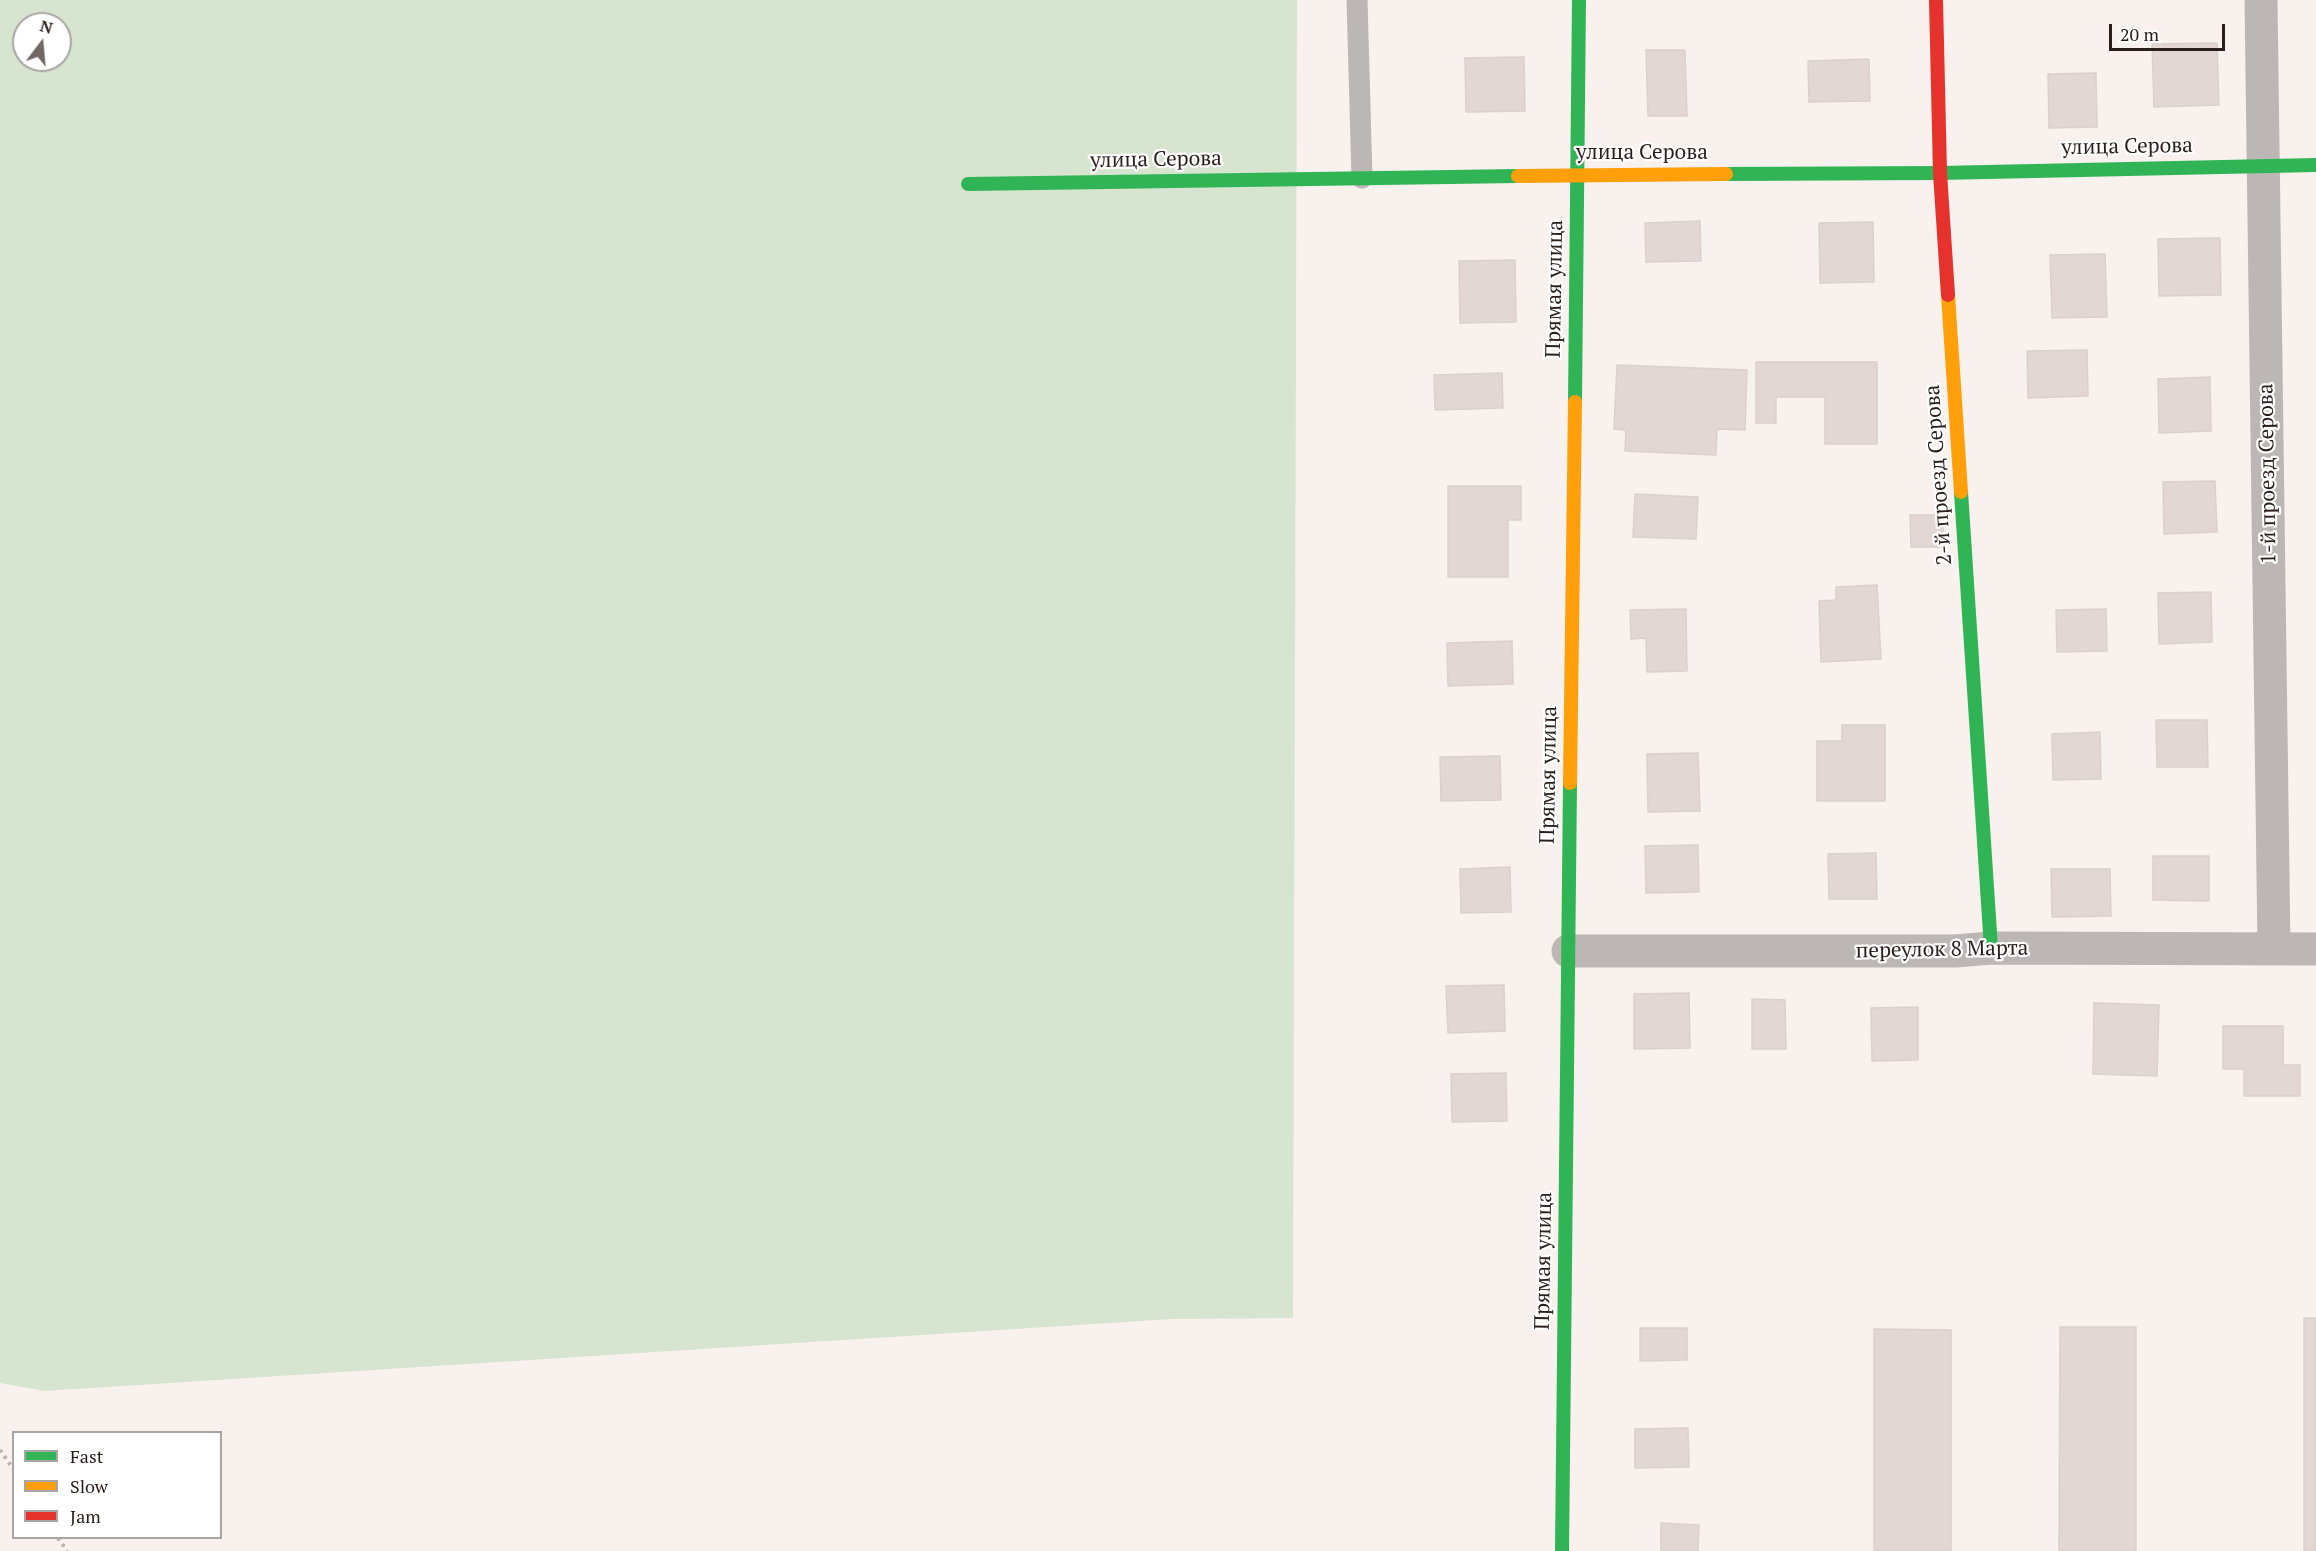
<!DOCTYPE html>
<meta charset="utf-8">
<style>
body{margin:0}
#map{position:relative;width:2316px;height:1551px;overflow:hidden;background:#f8f1ee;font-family:"PT Serif",serif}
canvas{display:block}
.legend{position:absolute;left:12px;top:1431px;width:210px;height:108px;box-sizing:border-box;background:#fff;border:2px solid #a9a5a3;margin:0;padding:8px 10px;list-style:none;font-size:18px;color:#291e1a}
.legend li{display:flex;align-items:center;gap:12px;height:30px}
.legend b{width:30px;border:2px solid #a9a5a3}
.north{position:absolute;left:12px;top:12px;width:60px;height:60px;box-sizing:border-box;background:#fff;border:2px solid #a9a5a3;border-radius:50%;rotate:16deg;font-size:16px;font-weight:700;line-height:24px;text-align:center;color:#291e1a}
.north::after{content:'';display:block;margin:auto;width:21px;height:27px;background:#716864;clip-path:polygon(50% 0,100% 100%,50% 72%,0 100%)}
.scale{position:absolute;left:2109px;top:24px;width:116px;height:27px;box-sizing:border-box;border:3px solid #291e1a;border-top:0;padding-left:8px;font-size:18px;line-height:21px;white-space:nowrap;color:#291e1a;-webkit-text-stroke:4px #fff;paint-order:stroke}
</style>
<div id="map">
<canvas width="2316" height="1551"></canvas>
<ul class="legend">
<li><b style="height:8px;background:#30b455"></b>Fast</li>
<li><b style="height:8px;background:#ff9f0a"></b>Slow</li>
<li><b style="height:8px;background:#e5322d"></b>Jam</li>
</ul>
<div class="north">N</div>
<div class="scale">20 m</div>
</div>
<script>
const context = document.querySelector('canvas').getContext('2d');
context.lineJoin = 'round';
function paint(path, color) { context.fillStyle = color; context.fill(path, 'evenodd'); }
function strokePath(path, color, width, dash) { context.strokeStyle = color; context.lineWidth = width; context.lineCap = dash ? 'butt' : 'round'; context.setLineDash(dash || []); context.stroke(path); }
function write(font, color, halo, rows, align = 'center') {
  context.font = font + ' "PT Serif",serif'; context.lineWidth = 4.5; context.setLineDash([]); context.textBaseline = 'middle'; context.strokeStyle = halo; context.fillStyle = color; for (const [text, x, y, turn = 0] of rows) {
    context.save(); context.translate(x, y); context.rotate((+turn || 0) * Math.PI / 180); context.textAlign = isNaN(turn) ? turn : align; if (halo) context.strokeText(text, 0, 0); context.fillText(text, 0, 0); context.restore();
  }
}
const green = new Path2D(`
 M0 0H1297L1293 1318 1172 1319 44 1391 0 1383ZM24 24H60V60H24Z`);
const building = new Path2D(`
 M2217 43 2219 105 2154 107 2152 44Z
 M1646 50H1685L1687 116H1648Z
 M1524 57 1525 111 1466 112 1465 58Z
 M1869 59 1870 101 1809 102 1808 61Z
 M2096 73 2097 127 2049 128 2048 74Z
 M1700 221 1701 261 1646 262 1645 223Z
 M1873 222 1874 282 1820 283 1819 223Z
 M2220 238 2221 295 2159 296 2158 239Z
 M2105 254 2107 317 2052 318 2050 255Z
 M1515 260 1516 322 1460 323 1459 261Z
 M2087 350 2088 396 2028 398 2027 351Z
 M1756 362H1877V444H1825V397H1776V423H1756Z
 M1617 365 1747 370 1745 430 1717 429 1716 455 1625 451 1626 430 1614 429Z
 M1502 373 1503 408 1435 410 1434 375Z
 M2210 377 2211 431 2159 433 2158 379Z
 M2215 481 2217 532 2164 534 2163 482Z
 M1448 486H1521V520H1508V577H1448Z
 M1635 494 1698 497 1696 539 1633 537Z
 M1910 515H1943L1944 547H1911Z
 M1877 585 1881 659 1821 662 1819 601 1836 600V587Z
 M2211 592 2212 642 2159 644 2158 593Z
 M1686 609 1687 671 1647 672 1646 638 1631 639 1630 610Z
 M2106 609 2107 651 2057 652 2056 610Z
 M1512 641 1513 684 1448 686 1447 643Z
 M2156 720H2207L2208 767H2157Z
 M1842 725H1885V801H1817V741H1842Z
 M2100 732 2101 779 2053 780 2052 734Z
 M1698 753 1700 811 1648 812 1647 754Z
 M1500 756 1501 800 1441 801 1440 757Z
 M1698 845 1699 892 1646 893 1645 846Z
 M1876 853 1877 899H1829L1828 854Z
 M2153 856H2209V901L2153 900Z
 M1510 867 1511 912 1461 913 1460 869Z
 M2051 869H2110L2111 916 2052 917Z
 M1504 985 1505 1031 1448 1033 1446 986Z
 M1689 993 1690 1048 1634 1049V994Z
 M1752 999 1785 1000 1786 1049H1752Z
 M2094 1003 2159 1005 2157 1076 2093 1074Z
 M1918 1007V1060L1872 1061 1871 1008Z
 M2223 1026H2283V1065H2300V1096H2244V1069H2223Z
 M1506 1073 1507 1121 1452 1122 1451 1074Z
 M2304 1318H2316V1551H2304Z
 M2060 1327H2136V1551H2059Z
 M1640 1328H1687V1360L1640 1361Z
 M1874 1329 1951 1330V1551H1874Z
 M1688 1428 1689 1467 1635 1468V1429Z
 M1661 1523 1699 1525 1698 1551H1661Z`);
const path = new Path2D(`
 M0 1450 14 1470
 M58 1538 67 1551`);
const lane = new Path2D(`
 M1357 0 1362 178`);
const street = new Path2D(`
 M2261 0 2274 948
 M1568 951H1955L1991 948 2316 949`);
const fast = new Path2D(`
 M1726 174 1940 173 2316 165
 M968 184 1518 176
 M1575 402 1579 0
 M1961 492 1991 948
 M1562 1551 1570 783`);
const slow = new Path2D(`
 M1518 176 1726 174
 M1948 295 1961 492
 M1570 783 1575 402`);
const jam = new Path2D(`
 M1936 0 1940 173 1948 295`);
const streetNames = [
 ["улица Серова",2127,147,-1],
 ["улица Серова",1642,153],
 ["улица Серова",1156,160,-1],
 ["Прямая улица",1555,289,-89],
 ["1-й проезд Серова",2268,474,-91],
 ["2-й проезд Серова",1939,475,-94],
 ["Прямая улица",1549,775,-89],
 ["переулок 8 Марта",1942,950,-1],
 ["Прямая улица",1544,1261,-89]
];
paint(green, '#d6e4d0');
paint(building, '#e3d7d3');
strokePath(building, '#d9d1cc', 1.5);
strokePath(path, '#b8b4b2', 4, [3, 4.5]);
strokePath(lane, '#bcb7b5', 21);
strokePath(street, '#bcb7b5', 33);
strokePath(fast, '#30b455', 14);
strokePath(slow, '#ff9f0a', 14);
strokePath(jam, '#e5322d', 14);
write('21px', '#291e1a', '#fff', streetNames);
</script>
